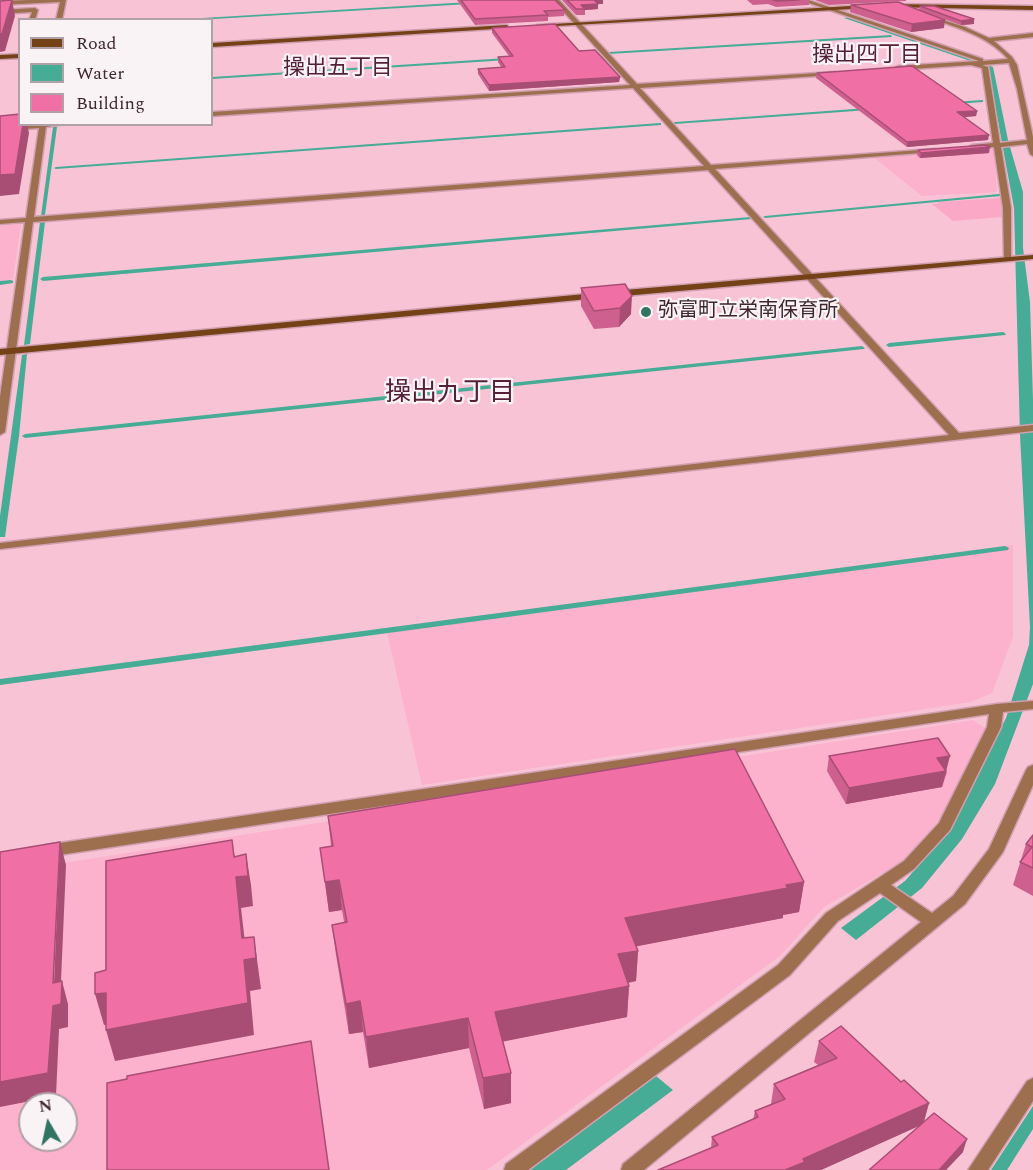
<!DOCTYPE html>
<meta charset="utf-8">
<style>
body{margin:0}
#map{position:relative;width:1033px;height:1170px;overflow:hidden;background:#f9c3d6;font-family:Spectral,serif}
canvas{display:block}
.legend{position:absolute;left:18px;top:18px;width:195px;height:108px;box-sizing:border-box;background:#faf3f6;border:2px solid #afa1a6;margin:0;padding:8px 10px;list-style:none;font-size:18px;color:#3f262f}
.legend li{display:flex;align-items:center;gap:12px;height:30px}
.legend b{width:30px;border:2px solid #afa1a6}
.north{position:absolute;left:18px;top:1092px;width:60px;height:60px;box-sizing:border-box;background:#faf3f6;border:2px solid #afa1a6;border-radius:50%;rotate:351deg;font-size:16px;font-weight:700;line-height:24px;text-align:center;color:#3f262f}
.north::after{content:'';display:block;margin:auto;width:21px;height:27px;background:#317464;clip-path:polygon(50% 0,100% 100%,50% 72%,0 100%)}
</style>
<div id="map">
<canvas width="1033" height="1170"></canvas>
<ul class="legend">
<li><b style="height:8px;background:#754116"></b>Road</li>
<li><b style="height:16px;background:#46ac95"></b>Water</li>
<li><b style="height:16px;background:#f070a6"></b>Building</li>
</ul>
<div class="north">N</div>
</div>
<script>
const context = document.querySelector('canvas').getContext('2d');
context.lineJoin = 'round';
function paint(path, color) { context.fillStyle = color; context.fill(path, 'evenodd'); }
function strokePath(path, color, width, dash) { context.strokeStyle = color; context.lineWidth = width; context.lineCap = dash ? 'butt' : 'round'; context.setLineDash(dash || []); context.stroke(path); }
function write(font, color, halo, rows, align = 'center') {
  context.font = font + ' Spectral,"Noto Sans JP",serif'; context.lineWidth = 4.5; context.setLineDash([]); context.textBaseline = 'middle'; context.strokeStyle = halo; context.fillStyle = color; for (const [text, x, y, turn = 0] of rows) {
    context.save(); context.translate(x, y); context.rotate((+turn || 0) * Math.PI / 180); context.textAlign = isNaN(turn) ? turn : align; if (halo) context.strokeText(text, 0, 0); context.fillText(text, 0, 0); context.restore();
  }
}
const built = new Path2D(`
 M989 148 994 149 997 192 922 196 872 156Z
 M21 224 13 279 0 281V226Z
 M1013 545V637L992 693 971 702 422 785 386 628Z
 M973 720 985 728 940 819 903 861 824 907 780 956 487 1170H0V873ZM30 1104H66V1140H30Z`);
const green = new Path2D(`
 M1001 198 1002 217 953 221 932 204H938V202Z`);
const water = new Path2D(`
 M850 17 993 67 1008 140 1023 192V248L1030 302 1033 400V684L995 784 962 839 922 888 856 940 841 928 905 881 952 827 1006 718 1029 645 1030 627 1020 435 1014 208 988 67 844 18Z
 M53 127H57L45 215 41 216Z
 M40 222H45L30 344 24 345Z
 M27 354 19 436 5 537H0V516L22 355Z
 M656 1076 673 1090 566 1170H530Z
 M1033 1106V1129L1007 1170H991Z`);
const stream = new Path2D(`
 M470 2 469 4 197 20H169Z
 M891 35 892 37 609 54 607 53 609 52Z
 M507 58 508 60 212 79V77Z
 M982 100H983V102L954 104 952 103 954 102Z
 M868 108H869V110L675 124 673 123 675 122Z
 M660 123H661V125L56 169 54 168 56 167Z
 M999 194H1001V196L765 218 763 217 765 216Z
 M750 217H752V219L43 281 40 279 43 277Z
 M11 280 13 281V283L0 285V281Z
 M1003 332 1006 334 1005 335 889 347 886 345 889 343Z
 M862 346 865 348 864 349 25 438 22 436 25 434Z
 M1005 546 1009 548 1008 550 0 685V679Z`);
const lane = new Path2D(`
 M35 8 38 10 35 20H29L32 12 0 14V10Z`);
const street = new Path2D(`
 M29 0H66L62 20H56L60 2 0 5V1Z
 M553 0H559L637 84 835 72 833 75 640 88 711 165 935 149V151L933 152 715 169 959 433 1033 425V431L0 549V543L949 435 708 170 33 222 5 432 0 435V397L25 222 0 224V220L26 218 39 128 0 131V127L64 124 46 127 34 217 704 166 633 88 212 116V112L630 85Z
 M800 0H808L832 8 983 59V61L1008 59C988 36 958 28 930 18V16L965 27 989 38 1033 33V37L994 41 1012 57 1017 65 1033 137V156L1030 154 1027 144 1001 147 1011 208V261L1004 259 1003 208 994 147 972 149 969 147 972 145 993 143 982 68 971 65 898 70 895 68 898 66 979 61ZM1009 63 1017 89 1027 140 1000 143 988 67 982 65Z
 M1033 701V709L1003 712 1001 727 950 830 914 869 891 885 932 913 953 896 989 849 1026 770 1028 767 1033 765V785L1003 852 965 904 644 1170H621L623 1164 921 922 880 893 838 921 790 975 528 1170H504L506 1164 778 965 826 913 904 861 939 823 987 727 989 714 46 857 41 855 38 851 41 847 46 845 997 704Z
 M1033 1078V1101L988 1170H968L1027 1081Z`);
const secondary = new Path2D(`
 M890 4 1033 6V10L888 7Z
 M867 5 869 8 540 27 537 25Z
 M507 25 509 28 212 47V43Z
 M20 54V58L0 59V55Z
 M1033 255V259L613 297 609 294 613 291Z
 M596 293 600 296 599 298 0 355V349Z`);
const wall = new Path2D(`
 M457 0H555L565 10 564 16 548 17V21L475 25Z
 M562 0H603V4H598V9L585 10V15H576Z
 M747 0H809V5L776 7 768 4 753 5Z
 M815 0H906V1L829 5Z
 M851 5 944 28 911 32 850 12Z
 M920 6 974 19V24L961 25 919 10Z
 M492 28 579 51 620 77 619 82 489 91 478 74V69L501 67 498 62V57L509 56 492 33Z
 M817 73 977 111 976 116 963 117 988 140 907 147 816 78Z
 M918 150 989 153 920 158 917 155Z
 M581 288 631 314 619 327 594 329 581 306Z
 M829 756 947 772 942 787 846 804 827 771Z
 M328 816 804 882 799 912 783 915V918L636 946 638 951 636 981 628 983 629 986 627 1017 503 1041 511 1103 484 1109 469 1048 369 1068 363 1032 349 1034 336 955 332 925 344 922 342 910 329 912 320 848 331 846Z
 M1033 835V896L1013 885 1026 844Z
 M819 1041 901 1082 929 1103 924 1122 963 1152 946 1170H869L919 1126 821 1170H658L711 1148 712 1137 753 1120 755 1111 771 1104 774 1084 818 1065 814 1062Z`);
const shadedWall = new Path2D(`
 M12 0 15 16 5 51 0 52V34Z
 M593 0H603V4H598V9L585 10 581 5Z
 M974 19V24L961 25V21Z
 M945 20 944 28 911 32 912 24Z
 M620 77 619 82 489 91V85Z
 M977 111 976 116 956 118 957 112Z
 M23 124H27L29 133 19 194 0 196V175Z
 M989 135 988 140 907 147V142Z
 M990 147 989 153 920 158 921 153Z
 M632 296 631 314 619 327 620 308Z
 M950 756 942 787 846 804 849 788 937 758Z
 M232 840 238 877 246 854 251 885 253 906 241 908 247 960 254 937 261 989 250 991 254 1035 115 1061 106 1030 242 938Z
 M60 842 66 865 60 1004 62 981 68 1004V1027L59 1029 56 1096 0 1107V1082L53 1006Z
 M339 880 342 910 329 912 325 882Z
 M804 882 799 912 783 915V918L623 949 625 918Z
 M638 951 636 981 616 985 618 954Z
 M629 986 627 1017 496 1043 495 1012Z
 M106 993 114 1024 104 1025 95 994Z
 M360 1001 363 1032 349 1034 346 1004Z
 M468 1018 469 1048 369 1068 366 1037Z
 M511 1073V1103L484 1109 483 1078Z
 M929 1103 923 1124 821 1170H785L803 1159Z
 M967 1139 963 1152 946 1170H939Z`);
const building = new Path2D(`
 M12 0 2 34H0V1Z
 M461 0H555L565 10 544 11 548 15 475 19Z
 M567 0H594L598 4 581 5 585 9H576Z
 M773 0H799L777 1Z
 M898 2 945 20 912 24 851 5Z
 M920 6H934L974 19 961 21Z
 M555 24 579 51 595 50 620 77 489 85 478 69 505 67 498 57 513 56 492 28Z
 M912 66 977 111 957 112 989 135 907 142 817 73Z
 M20 114V124H23L15 174 0 175V116Z
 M986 145 990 147 921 153 918 150Z
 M625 284 632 296 620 308 594 311 581 288Z
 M938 738 950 756 937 758 946 771 849 788 829 756Z
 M735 749 804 882 786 885 788 888 625 918 638 951 618 954 629 986 495 1012 511 1073 483 1078 468 1018 366 1037 360 1001 346 1004 332 925 347 922 339 880 325 882 320 848 333 846 328 816Z
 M1033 835V868L1020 862 1032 847 1026 844Z
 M232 840 234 857 246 854 248 876 236 877 242 938 254 937 256 958 244 960 248 1003 106 1030V993L95 994V973L106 970V861Z
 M60 842 53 983 62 981 61 1004 53 1006 48 1073 0 1082V852Z
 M841 1026 901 1082 904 1080 929 1103 803 1159 805 1162 785 1170H658L718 1145 712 1137 758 1117 755 1111 785 1099 774 1084 837 1058 819 1041Z
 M311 1041 329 1170H107V1083L127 1079V1076Z
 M934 1113 967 1139 939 1170H869Z`);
const markers = [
 [646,312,6,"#317464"]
];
const farPoinames = [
 ["弥富町立栄南保育所",658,312]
];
const farNeighbourhoodnames = [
 ["操出四丁目",867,57],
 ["操出五丁目",338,70]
];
const neighbourhoodNames = [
 ["操出九丁目",450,395]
];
paint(built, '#fcb1cc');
paint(green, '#fba8c7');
paint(water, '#46ac95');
paint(stream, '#46ac95');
strokePath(lane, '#d0a0b1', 3);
strokePath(street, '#d0a0b1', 3);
strokePath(secondary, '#d0a0b1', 3);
paint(lane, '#9d6f4e');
paint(street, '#9d6f4e');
paint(secondary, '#754116');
paint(wall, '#ce608f');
paint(shadedWall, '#a84e74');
paint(building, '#f070a6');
strokePath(building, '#a84e74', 1.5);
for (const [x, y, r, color] of markers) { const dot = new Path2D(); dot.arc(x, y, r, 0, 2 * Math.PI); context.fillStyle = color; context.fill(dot); strokePath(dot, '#faf3f6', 2); }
write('20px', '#3f262f', '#faf3f6', farPoinames, 'left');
write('22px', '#552037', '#faf3f6', farNeighbourhoodnames);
write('26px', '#552037', '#faf3f6', neighbourhoodNames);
</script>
